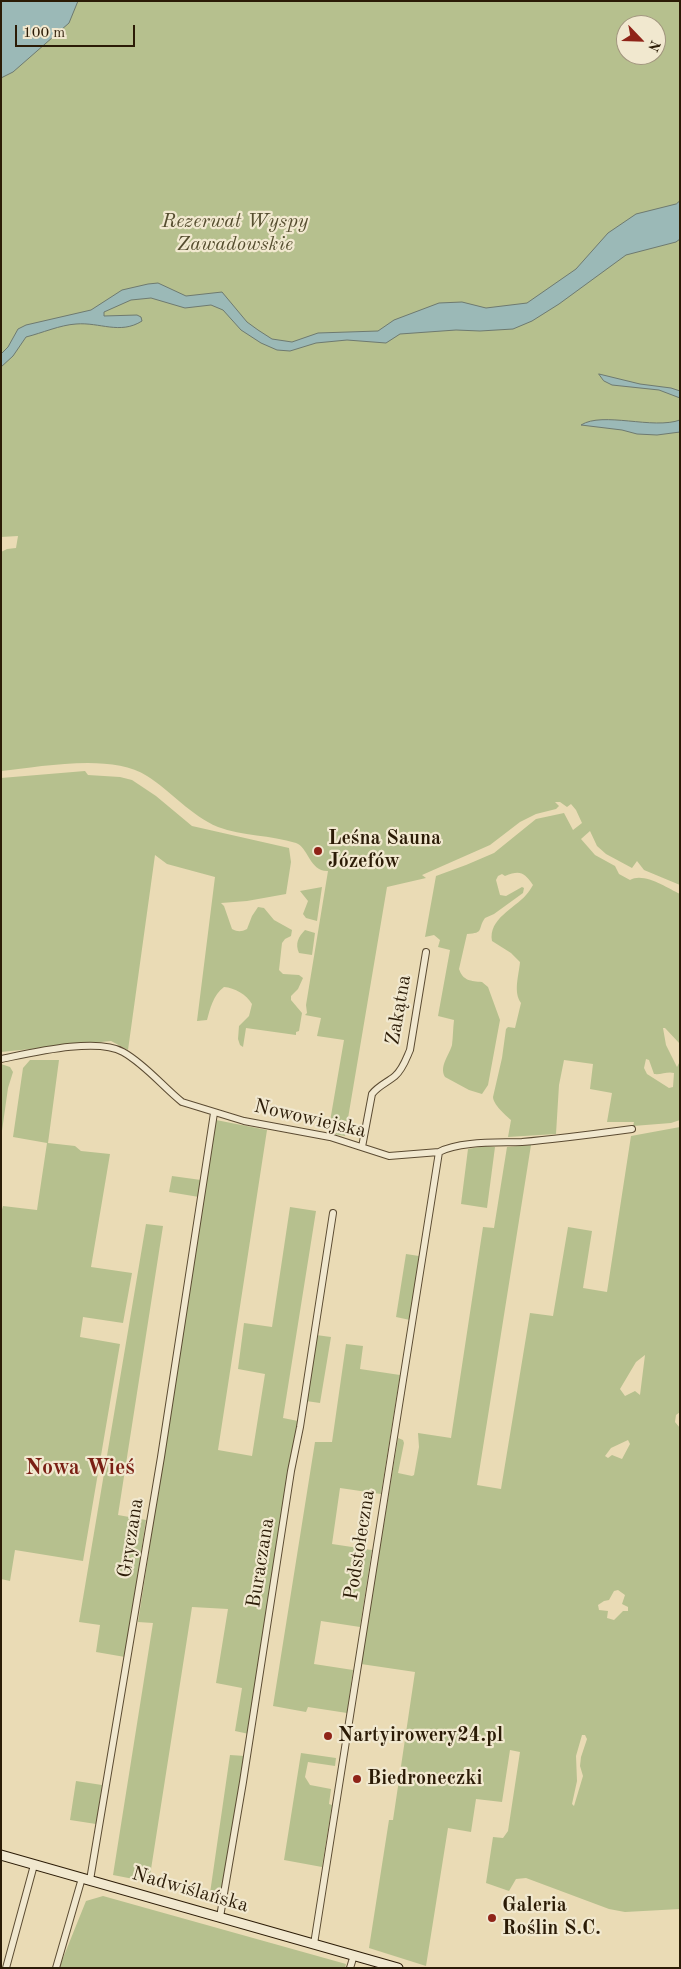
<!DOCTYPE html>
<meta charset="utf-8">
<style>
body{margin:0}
#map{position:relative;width:681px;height:1969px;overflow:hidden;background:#eadbb5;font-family:"Old Standard TT",serif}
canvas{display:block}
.frame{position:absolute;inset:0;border:2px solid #2b1b06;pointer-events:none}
.north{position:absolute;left:616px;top:15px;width:50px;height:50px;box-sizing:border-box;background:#f1e8cf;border:1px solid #a2967f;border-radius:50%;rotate:114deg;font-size:14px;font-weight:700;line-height:20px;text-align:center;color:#2b1b06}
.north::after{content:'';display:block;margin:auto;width:18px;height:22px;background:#8f2418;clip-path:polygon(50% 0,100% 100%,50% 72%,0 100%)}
.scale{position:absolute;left:15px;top:25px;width:120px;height:22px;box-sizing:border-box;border:2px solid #2b1b06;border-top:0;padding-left:6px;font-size:15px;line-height:18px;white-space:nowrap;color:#2b1b06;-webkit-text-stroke:4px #f1e8cf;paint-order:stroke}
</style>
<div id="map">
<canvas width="681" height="1969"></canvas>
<div class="frame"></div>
<div class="north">N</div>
<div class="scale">100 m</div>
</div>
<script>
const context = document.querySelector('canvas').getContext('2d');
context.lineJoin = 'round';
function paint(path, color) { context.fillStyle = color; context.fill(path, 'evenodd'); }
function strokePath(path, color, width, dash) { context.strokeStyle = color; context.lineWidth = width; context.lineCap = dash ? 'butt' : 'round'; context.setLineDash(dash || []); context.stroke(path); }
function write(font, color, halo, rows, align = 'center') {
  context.font = font + ' "Old Standard TT",serif'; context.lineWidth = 4.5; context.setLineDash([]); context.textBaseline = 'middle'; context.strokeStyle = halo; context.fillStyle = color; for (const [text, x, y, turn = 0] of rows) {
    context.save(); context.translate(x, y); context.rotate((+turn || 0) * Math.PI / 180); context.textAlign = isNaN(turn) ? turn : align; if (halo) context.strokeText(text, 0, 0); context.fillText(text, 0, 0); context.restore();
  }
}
const green = new Path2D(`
 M1 1H680V885L644 870 637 861 632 868 606 854 597 846 590 831 581 839 595 855 615 866 619 874 630 880C644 872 667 888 680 894V1044L665 1028H663L666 1045 677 1067 680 1061V1120L671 1123 633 1126 634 1122H607L612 1093 590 1089 593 1064 564 1060 559 1085 556 1134 508 1137 511 1120C505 1115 493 1104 493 1097L502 1058 506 1029 508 1027 515 1028 521 1003C513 992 519 975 520 962L511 953 492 941C488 919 515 908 526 895 529 892 531 888 533 885 524 872 520 870 505 876L502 874 498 876 496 880 500 895 506 896 522 887 524 888 523 893 494 914 485 918C477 929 485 933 467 934L459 969C463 981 471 981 482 982L488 987 500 1020 488 1085 482 1094 469 1090 445 1077C439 1066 449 1056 452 1045 453 1037 453 1028 454 1020L438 1016 450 950 438 947 440 940 434 935 425 937 436 876 466 865 494 853 536 819 564 813 573 830 582 823 576 810 571 804 567 807 560 802H555L559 806 556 809 536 814 520 822 490 845 422 875 426 878 387 887 345 1136 328 1133 344 1040 317 1036 321 1018 305 1015 307 1013 306 1005 328 871C310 872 308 847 296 843 271 835 242 836 218 827 190 815 172 792 147 776 111 753 42 767 1 771V552L7 549 16 548 18 536 1 537ZM626 25H656V55H626ZM646 1059 649 1060 654 1074C661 1075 668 1071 674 1073L673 1087 669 1088 647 1074 644 1068Z
 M85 771 88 775 120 777 132 780 156 796 192 826 289 848 291 862 286 894 247 901 221 903 224 906 232 929C238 932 241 932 247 929L252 916 258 907 264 908 274 920 292 930 291 936 285 939 282 943 279 970 283 974 299 975 303 978 298 989 291 996V1000L302 1013 299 1031 296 1032V1035L246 1028 243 1047 240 1045 238 1039 239 1026 249 1016 252 1004C246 994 235 988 224 987 213 995 210 1009 207 1020L197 1021 215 877 167 864 155 855 128 1050 111 1041 1 1052V778Z
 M322 887 317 921 306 918 303 914 308 901 300 891Z
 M305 930 315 933 312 955 299 953C295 944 298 937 305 930Z
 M30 1060H59L48 1143 75 1146 81 1151 110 1154 91 1267 132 1273 123 1323 83 1317 80 1337 120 1344 83 1561 15 1550 10 1581 1 1579V1213L3 1206 37 1210 47 1143 13 1137 23 1068Z
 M1 1064 10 1067 13 1072 8 1088 1 1138Z
 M216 1120 267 1130 218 1450 252 1456 265 1374 238 1369 244 1323 272 1327 290 1207 316 1211 283 1418 298 1421 249 1734 235 1731 242 1688 216 1683 228 1609 192 1607 149 1882 113 1875 153 1623 138 1622Z
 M680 1127V1412L676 1415 675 1422 680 1428V1909L625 1912 609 1909 526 1878 516 1879 509 1891 486 1883 493 1837 503 1838 508 1831 520 1752 510 1750 502 1802 476 1799 471 1832 448 1828 426 1966 369 1948 389 1820H393L415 1672 361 1664 398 1438 403 1440 404 1443 398 1473 412 1476 414 1475 419 1447 418 1433 451 1438 483 1227 494 1228 507 1147 531 1145 477 1485 501 1489 530 1313 553 1316 568 1227 592 1231 583 1288 607 1292 631 1136ZM645 1355 640 1395 635 1391 625 1396 620 1389 636 1362ZM628 1440 630 1444 622 1459 612 1455 608 1458 605 1456 611 1448ZM618 1590 625 1595 622 1604 628 1607V1611H623L614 1620 607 1618 608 1611 599 1610 598 1605 604 1601 609 1600 614 1591ZM582 1735H585L587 1739 581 1757 580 1766 583 1776 574 1806 572 1804 577 1781 576 1756Z
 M485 1146 495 1147 487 1208 461 1204 468 1149Z
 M172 1176 201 1180 199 1197 169 1192Z
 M146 1224 163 1226 118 1515 146 1520 125 1657 96 1652 100 1625 79 1622Z
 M406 1254 419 1256 410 1320 396 1317Z
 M316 1335 331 1337 320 1403 306 1401Z
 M346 1344 363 1346 360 1369 400 1375 381 1494 340 1488 332 1544 372 1550 360 1627 321 1621 314 1664 353 1670 347 1713 308 1707 306 1712 273 1706 315 1442H332Z
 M301 1753 336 1758 335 1766 308 1762 305 1777 310 1785 331 1789 329 1804 332 1805 322 1867 284 1860Z
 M230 1755 245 1756 221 1903 209 1900Z
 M76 1781 102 1785 96 1824 70 1820Z
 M103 1896 346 1964 345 1968H59L86 1901Z`);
const water = new Path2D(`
 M1 1H78L69 23 13 72 1 78Z
 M680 201V239L676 242 626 255 559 304 532 321 513 329 480 331 456 330 400 334 386 343 347 340 316 343 290 351 277 350 261 343 241 330 223 310 211 305 185 308 151 298 131 300 104 312V316L137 315 141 317 142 321C120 335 100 322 76 324 60 325 42 333 26 337L13 356 1 367V354L8 347 18 329 26 325 91 310 122 290 148 284 158 283 186 296 222 292 247 322 258 330 272 339 292 342 318 333 378 331 394 320 439 303 462 302 486 308 527 303 576 269 608 233 636 214 676 204Z
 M599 374 640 384 671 388 680 391V398L659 390 612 385 604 381Z
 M680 420V432L657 435 637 434 622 430 581 425C603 411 653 430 680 420Z`);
const minor = new Path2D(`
 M1 1059C31 1053 97 1037 123 1052 146 1065 163 1087 182 1102L244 1121 330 1137 389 1156 439 1152C460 1141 497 1143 522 1142 558 1139 595 1134 632 1129
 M362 1147 372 1094C378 1086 388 1082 395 1076 403 1069 406 1059 410 1050L426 952
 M90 1880 161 1457 214 1113
 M220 1917 243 1782 291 1471 300 1427 333 1213
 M314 1944 439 1152
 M6 1968 34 1865
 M56 1968 82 1878
 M350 1968 354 1955`);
const secondary = new Path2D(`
 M1 1855 398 1968`);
const markers = [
 [318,851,5,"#8f2418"],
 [328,1736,5,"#8f2418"],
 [357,1779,5,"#8f2418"],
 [492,1918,5,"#8f2418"]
];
const parkNames = [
 ["Rezerwat Wyspy",235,222],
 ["Zawadowskie",235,245]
];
const poiNames = [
 ["Leśna Sauna",328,839],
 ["Józefów",328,862],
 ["Nartyirowery24.pl",338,1736],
 ["Biedroneczki",367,1779],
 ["Galeria",502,1906],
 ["Roślin S.C.",502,1929]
];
const streetNames = [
 ["Zakątna",399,1010,-80],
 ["Nowowiejska",310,1119,13],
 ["Gryczana",131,1538,-81],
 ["Podstołeczna",360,1545,-81],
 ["Buraczana",261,1563,-81],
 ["Nadwiślańska",190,1890,16]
];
const quarterNames = [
 ["Nowa Wieś",80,1468]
];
paint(green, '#b6c08e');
paint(water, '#9bb9b7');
strokePath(water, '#6e7a70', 1);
strokePath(minor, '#5b4b32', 8);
strokePath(secondary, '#2b1b06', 11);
strokePath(minor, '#f1e8cf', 6);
strokePath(secondary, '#f1e8cf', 9);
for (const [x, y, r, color] of markers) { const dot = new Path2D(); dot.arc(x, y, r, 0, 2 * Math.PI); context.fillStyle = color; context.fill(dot); strokePath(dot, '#f1e8cf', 2); }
write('italic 20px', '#554d2f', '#f1e8cf', parkNames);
write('bold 20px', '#2b1b06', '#f1e8cf', poiNames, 'left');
write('20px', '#2b1b06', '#f1e8cf', streetNames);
write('bold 22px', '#7a1f14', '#f1e8cf', quarterNames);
</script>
